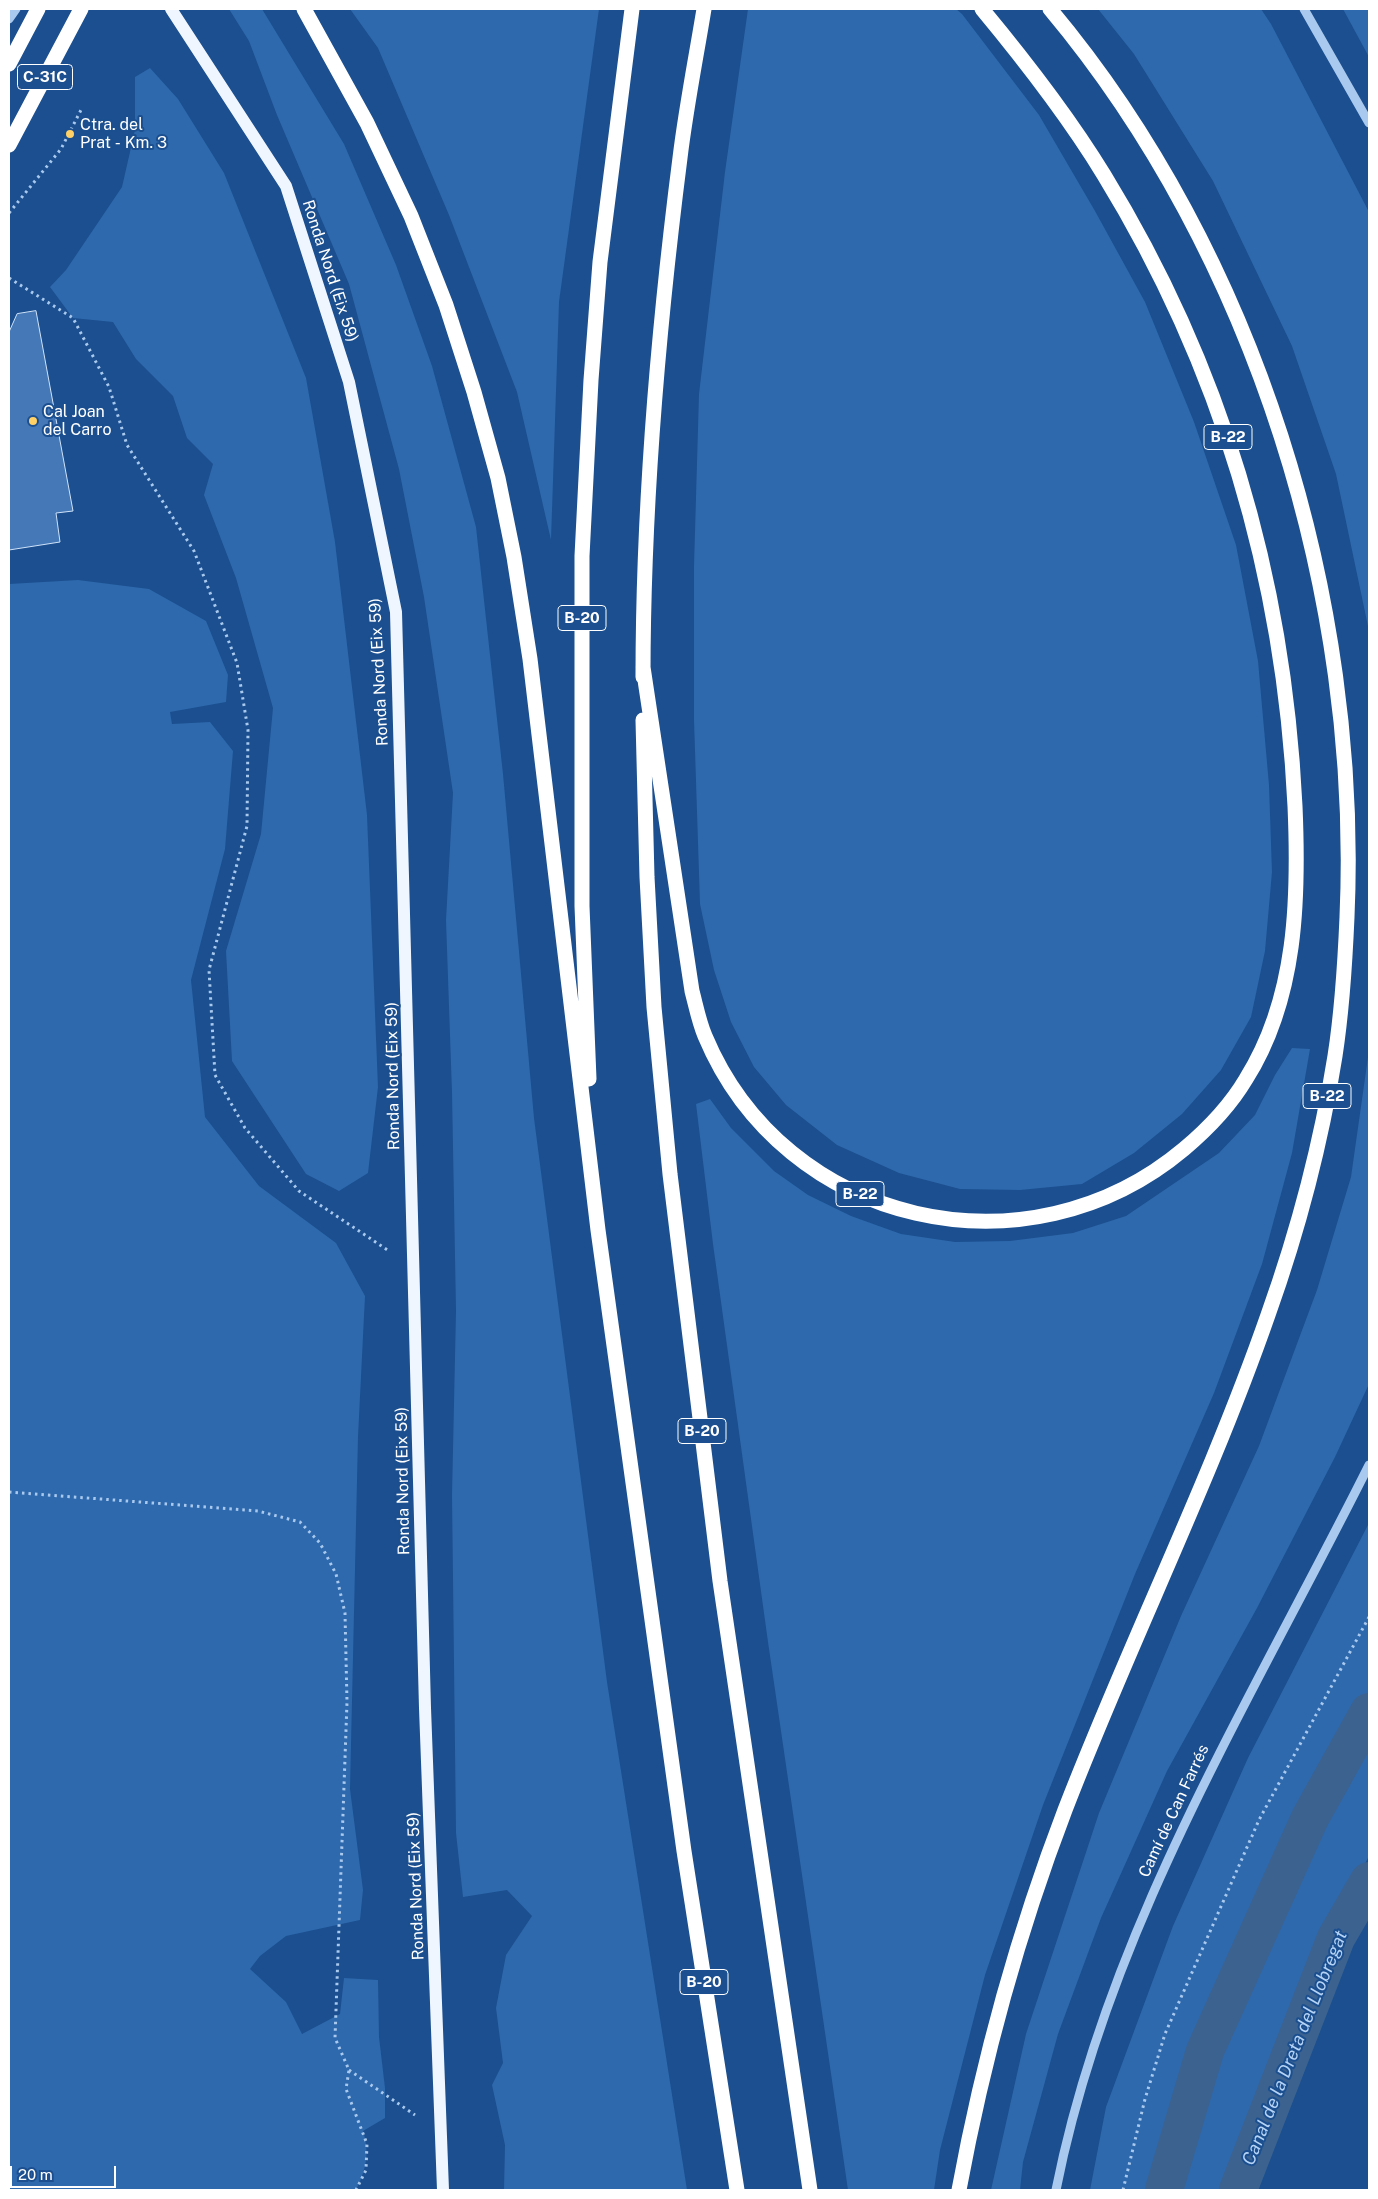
<!DOCTYPE html>
<meta charset="utf-8">
<style>
body{margin:0}
#map{position:relative;width:1378px;height:2199px;overflow:hidden;background:#1b4f8f;font-family:"Public Sans",sans-serif}
canvas{display:block}
.frame{position:absolute;inset:0;border:10px solid #fff;pointer-events:none}
.scale{position:absolute;left:10px;top:2166px;width:106px;height:22px;box-sizing:border-box;border:2px solid #fff;border-top:0;padding-left:6px;font-size:15px;line-height:18px;white-space:nowrap;color:#fff;-webkit-text-stroke:4px #1b4f8f;paint-order:stroke}
</style>
<div id="map">
<canvas width="1378" height="2199"></canvas>
<div class="frame"></div>
<div class="scale">20 m</div>
</div>
<script>
const context = document.querySelector('canvas').getContext('2d');
context.lineJoin = 'round';
function paint(path, color) { context.fillStyle = color; context.fill(path, 'evenodd'); }
function strokePath(path, color, width, dash) { context.strokeStyle = color; context.lineWidth = width; context.lineCap = dash ? 'butt' : 'round'; context.setLineDash(dash || []); context.stroke(path); }
function write(font, color, halo, rows, align = 'center') {
  context.font = font + ' "Public Sans",sans-serif'; context.lineWidth = 4; context.setLineDash([]); context.textBaseline = 'middle'; context.strokeStyle = halo; context.fillStyle = color; for (const [text, x, y, turn = 0] of rows) {
    context.save(); context.translate(x, y); context.rotate((+turn || 0) * Math.PI / 180); context.textAlign = isNaN(turn) ? turn : align; if (halo) context.strokeText(text, 0, 0); context.fillText(text, 0, 0); context.restore();
  }
}
const green = new Path2D(`
 M229 9H262L344 144 396 265 432 366 476 527 503 774 534 1118 607 1682 687 2190H504L505 2145 492 2085 503 2063 496 2008 506 1955 532 1916 507 1890 463 1897 456 1833 452 1495 456 1311 452 1093 446 920 453 793 424 597 399 469 349 284 277 115 249 41Z
 M350 9H599L559 302 551 540 517 392 449 215 378 48Z
 M748 9H956L962 14 1039 115 1095 211 1145 302 1194 422 1236 545 1258 661 1269 785 1272 872 1265 951 1251 1017 1221 1070 1182 1114 1134 1153 1082 1184 1020 1190 960 1189 899 1173 837 1145 786 1105 754 1067 731 1022 714 970 700 904 694 720V566L699 394 725 172Z
 M1098 9H1261L1271 24 1369 212V631L1336 474 1292 346 1213 181 1134 54Z
 M1343 9H1369V57Z
 M150 68 178 99 224 173 306 378 335 542 367 815 378 1087 368 1173 339 1191 306 1174 232 1061 226 951 261 834 273 708 236 578 204 495 213 464 187 438 173 396 136 359 113 322 73 318 50 287 66 270 122 187 135 130V77Z
 M78 580 149 589 206 621 228 675 226 702 170 712 172 724 210 722 233 751 225 849 191 980 205 1117 259 1186 336 1243 365 1296 358 1437 350 1789 363 1890 360 1920 286 1936 260 1956 250 1969 286 2002 302 2034 340 2014 344 1978 378 1980 379 2037 385 2088V2118L363 2131C370 2153 366 2170 356 2190H9V584Z
 M1292 1048 1310 1049 1292 1153 1262 1264 1214 1393 1135 1574 1043 1805 985 1975 940 2150 934 2190H848L768 1642 713 1244 696 1104 710 1099 731 1128 774 1171 808 1195 851 1216 901 1234 955 1242 1010 1241 1073 1233 1126 1216 1219 1153 1255 1115 1275 1075Z
 M1369 1050V1384L1335 1457 1257 1608 1167 1771 1101 1918 1058 2034 1023 2162 1020 2190H991L1026 2034 1099 1813 1181 1616 1259 1446 1317 1290 1351 1177Z
 M1369 1523V1856L1319 1954 1259 2096 1225 2190H1090L1106 2107 1173 1926 1248 1758Z`);
const canal = new Path2D(`
 M1164 2190 1205 2051 1310 1818 1369 1712
 M1238 2190 1336 1938 1369 1881`);
const building = new Path2D(`
 M36 311 73 511 56 513 60 542 9 550V332L17 314Z`);
const path = new Path2D(`
 M9 213 61 149 82 108
 M9 278 73 318 109 387 127 445 194 551 237 663 248 730 247 826 209 970 215 1075 245 1128 299 1191 389 1251
 M9 1492 258 1511 300 1522 320 1543 336 1574 345 1613 347 1702 335 2038 349 2070 346 2089 367 2144 366 2170 356 2190
 M349 2070 415 2115
 M1123 2190 1145 2099 1165 2034 1259 1820 1369 1617`);
const minor = new Path2D(`
 M1304 9 1369 123
 M9 19 16 9
 M1056 2190C1108 1928 1251 1701 1369 1465`);
const major = new Path2D(`
 M171 9 286 186 349 382 396 612 425 1708 443 2190`);
const highway = new Path2D(`
 M304 9 367 123 411 216 446 305 474 392 498 478 514 557 530 659 598 1230 684 1851 737 2190
 M9 64 38 9
 M9 145 81 9
 M643 667 692 991C696 1006 699 1022 705 1036 785 1227 1028 1280 1184 1149 1209 1128 1230 1106 1246 1079 1297 998 1299 898 1295 806 1284 579 1223 369 1104 175 1068 116 1026 62 982 9
 M643 677C643 503 658 330 680 158 686 108 696 58 704 9
 M643 720 647 877 654 1007 670 1174 720 1581 810 2190
 M589 1079 582 906V556L591 380 600 262 632 9
 M959 2190C983 2060 1018 1933 1065 1810 1129 1644 1209 1484 1268 1315 1298 1231 1321 1144 1335 1056 1342 1011 1345 964 1347 917 1361 599 1256 255 1050 9`);
const markers = [
 [70,134,5,"#ffd166"],
 [33,421,5,"#ffd166"]
];
const shields = [
 [45,77,55],
 [1228,437,48],
 [582,618,48],
 [1327,1096,48],
 [860,1194,48],
 [702,1431,48],
 [704,1982,48]
];
const shieldNames = [
 ["C-31C",45,77],
 ["B-22",1228,437],
 ["B-20",582,618],
 ["B-22",1327,1096],
 ["B-22",860,1194],
 ["B-20",702,1431],
 ["B-20",704,1982]
];
const poiNames = [
 ["Ctra. del",80,125],
 ["Prat - Km. 3",80,143],
 ["Cal Joan",43,412],
 ["del Carro",43,430]
];
const streetNames = [
 ["Ronda Nord (Eix 59)",330,271,72],
 ["Ronda Nord (Eix 59)",379,672,-93],
 ["Ronda Nord (Eix 59)",393,1076,-91],
 ["Ronda Nord (Eix 59)",403,1481,-91],
 ["Camí de Can Farrés",1174,1811,-65],
 ["Ronda Nord (Eix 59)",416,1886,-92]
];
const waterNames = [
 ["Canal de la Dreta del Llobregat",1295,2048,-68]
];
paint(green, '#2e69ad');
strokePath(canal, '#3c6290', 38);
paint(building, '#4478b7');
strokePath(building, '#cfe3fa', 1);
strokePath(path, '#a9c9ee', 3, [2.5, 4]);
strokePath(minor, '#a9c9ee', 9);
strokePath(major, '#f0f6ff', 12);
strokePath(highway, '#fff', 15);
for (const [x, y, r, color] of markers) { const dot = new Path2D(); dot.arc(x, y, r, 0, 2 * Math.PI); context.fillStyle = color; context.fill(dot); strokePath(dot, '#1b4f8f', 2); }
for (const [x, y, w] of shields) { const box = new Path2D(); box.roundRect(x - w / 2, y - 12.5, w, 25, 4); context.fillStyle = '#1b4f8f'; context.fill(box); strokePath(box, '#fff', 1); }
write('bold 15px', '#fff', null, shieldNames);
write('16px', '#fff', '#1b4f8f', poiNames, 'left');
write('16px', '#fff', '#1b4f8f', streetNames);
write('italic 18px', '#b5d3f5', '#1b4f8f', waterNames);
</script>
